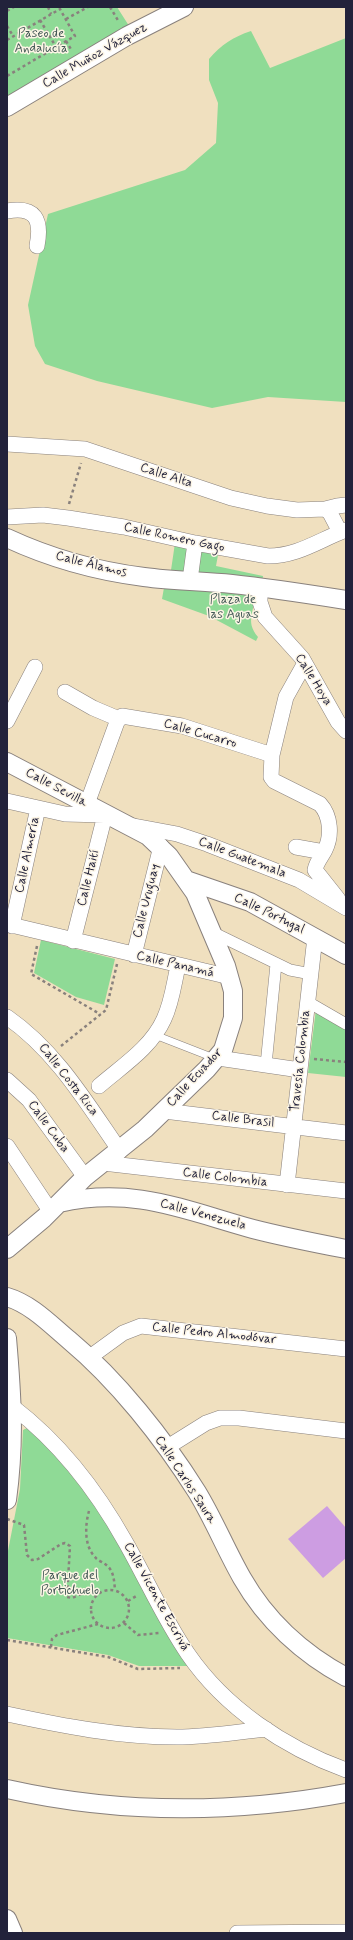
<!DOCTYPE html>
<meta charset="utf-8">
<style>
body{margin:0}
#map{position:relative;width:353px;height:1940px;overflow:hidden;background:#f0e0bf;font-family:Mynerve,sans-serif}
canvas{display:block}
.frame{position:absolute;inset:0;border:8px solid #22223b;pointer-events:none}
</style>
<div id="map">
<canvas width="353" height="1940"></canvas>
<div class="frame"></div>
</div>
<script>
const context = document.querySelector('canvas').getContext('2d');
context.lineJoin = 'round';
function paint(path, color) { context.fillStyle = color; context.fill(path, 'evenodd'); }
function strokePath(path, color, width, dash) { context.strokeStyle = color; context.lineWidth = width; context.lineCap = dash ? 'butt' : 'round'; context.setLineDash(dash || []); context.stroke(path); }
function write(font, color, halo, rows, align = 'center') {
  context.font = font + ' Mynerve,sans-serif'; context.lineWidth = 3; context.setLineDash([]); context.textBaseline = 'middle'; context.strokeStyle = halo; context.fillStyle = color; for (const [text, x, y, turn = 0] of rows) {
    context.save(); context.translate(x, y); context.rotate((+turn || 0) * Math.PI / 180); context.textAlign = isNaN(turn) ? turn : align; if (halo) context.strokeText(text, 0, 0); context.fillText(text, 0, 0); context.restore();
  }
}
const green = new Path2D(`
 M7 7H117L131 29 7 102Z
 M251 31 270 68 346 38V402L268 397 212 408 97 381 45 364 35 346 28 305 48 214 185 170 216 143 218 103 209 80V59C221 45 233 37 251 31Z
 M175 543 187 544V573L170 577Z
 M200 550 215 551 218 555 216 566 263 576 262 583 198 576Z
 M165 582 254 593C256 612 244 620 258 637L256 641 209 616 162 599Z
 M41 940 115 959 104 1005 76 997 34 973Z
 M316 1009 346 1027V1077L308 1073Z
 M29 1427 34 1430 91 1497 191 1666H139L108 1655 7 1638V1556L20 1489 23 1430Z`);
const building = new Path2D(`
 M327 1506 346 1528V1558L323 1578 288 1539Z`);
const path = new Path2D(`
 M48 7 51 14
 M110 7 119 22
 M7 11 14 7
 M66 19 88 7
 M40 20 56 47
 M7 26 13 36
 M7 40 60 9 75 36 7 76
 M66 41 72 51
 M69 504 81 463
 M37 946 31 974 100 1014
 M61 1046 106 1010 117 964
 M314 1059 346 1062
 M89 1511C85 1525 84 1546 95 1557 97 1560 102 1562 105 1564 114 1570 114 1580 115 1590
 M7 1519 24 1525 27 1555 32 1560 38 1559 61 1544 65 1543 70 1546 67 1597 72 1598 93 1589 99 1593
 M91 1609a19 19 0 1 1 38 0a19 19 0 1 1-38 0Z
 M128 1601 138 1595
 M124 1623 138 1635 159 1633
 M7 1640 108 1657 138 1669 180 1668
 M51 1647 52 1639 57 1635 98 1624`);
const service = new Path2D(`
 M155 1035 214 1058`);
const pedestrian = new Path2D(`
 M212 932 290 970 311 974
 M308 1002 346 1024
 M266 1065 276 964`);
const minor = new Path2D(`
 M7 211C36 206 42 220 37 246
 M7 444 85 449 231 498 267 506 297 510 325 509 337 506 346 505
 M325 509 330 513 340 532
 M7 517 43 515 68 518 124 527 195 543 268 556C298 556 319 540 346 530
 M190 580 195 543
 M260 587V602L265 617 302 658 338 722 346 731
 M65 692 93 708 119 719
 M7 721 35 667
 M272 755 271 777 274 781 320 804C331 816 332 836 325 850 322 856 316 863 315 870L338 899
 M7 801 65 814 105 815 73 941
 M87 804 117 722 122 716 182 726 272 755 286 697 305 663
 M134 826 177 834 207 844 299 880 346 908
 M296 847 324 852
 M7 924 230 977
 M12 926 38 808
 M134 955 161 846
 M7 1017C56 1051 86 1102 120 1151
 M218 1058 300 1070
 M7 1080 29 1100 85 1177
 M99 1086C122 1066 151 1048 164 1019 172 1002 174 983 178 966
 M164 1111 346 1133
 M7 1146 51 1212
 M103 1163 346 1191
 M287 1185 315 937
 M90 1357 123 1333 141 1326 346 1349
 M13 1407C60 1443 97 1491 126 1543 147 1580 164 1619 188 1654 225 1708 285 1748 346 1770
 M166 1448 206 1423 220 1418H239L346 1431
 M7 1714C63 1726 119 1737 177 1737 207 1737 236 1732 266 1729
 M237 1933 346 1932`);
const tertiary = new Path2D(`
 M7 107 127 36 184 7
 M7 538C50 558 96 571 144 577 173 581 202 581 232 584 270 588 308 594 346 600
 M7 762 148 836 169 856 195 893 226 966 233 991V1018L223 1050 207 1069 145 1129 85 1177 44 1218 7 1249
 M189 881 250 902 346 955
 M59 1203C133 1186 184 1210 253 1229 284 1237 315 1243 346 1249
 M7 1297C31 1304 50 1324 69 1340 117 1380 163 1438 197 1492 214 1520 226 1550 242 1578 266 1620 303 1654 346 1677
 M7 1338C12 1396 15 1442 7 1500
 M7 1789C119 1814 233 1814 346 1793
 M7 1919 13 1933`);
const parkNames = [
 ["Paseo de",41,34],
 ["Andalucía",41,49],
 ["Plaza de",233,600],
 ["las Aguas",233,615],
 ["Parque del",70,1576],
 ["Portichuelo",70,1591]
];
const streetNames = [
 ["Calle Muñoz Vázquez",95,56,-30],
 ["Calle Alta",166,476,18],
 ["Calle Romero Gago",174,538,12],
 ["Calle Álamos",91,565,14],
 ["Calle Hoya",313,680,58],
 ["Calle Cucarro",200,734,16],
 ["Calle Sevilla",56,788,28],
 ["Calle Almería",28,855,-78],
 ["Calle Guatemala",242,858,21],
 ["Calle Haití",89,878,-76],
 ["Calle Uruguay",147,901,-76],
 ["Calle Portugal",269,914,26],
 ["Calle Panamá",175,965,13],
 ["Travesía Colombia",301,1061,-84],
 ["Calle Ecuador",195,1078,-47],
 ["Calle Costa Rica",68,1080,52],
 ["Calle Brasil",243,1120,7],
 ["Calle Cuba",48,1127,54],
 ["Calle Colombia",225,1178,7],
 ["Calle Venezuela",203,1215,15],
 ["Calle Pedro Almodóvar",214,1334,6],
 ["Calle Carlos Saura",185,1480,57],
 ["Calle Vicente Escrivá",156,1597,61]
];
paint(green, '#8fda96');
paint(building, '#cd9de2');
strokePath(service, '#89817d', 8);
strokePath(pedestrian, '#89817d', 12);
strokePath(minor, '#89817d', 16);
strokePath(tertiary, '#89817d', 20);
strokePath(path, '#89817d', 2.5, [3, 3]);
strokePath(service, '#fff', 7);
strokePath(pedestrian, '#fff', 11);
strokePath(minor, '#fff', 15);
strokePath(tertiary, '#fff', 18);
write('13px', '#435956', '#fcf5e5', parkNames);
write('13px', '#22223b', '#fcf5e5', streetNames);
</script>
